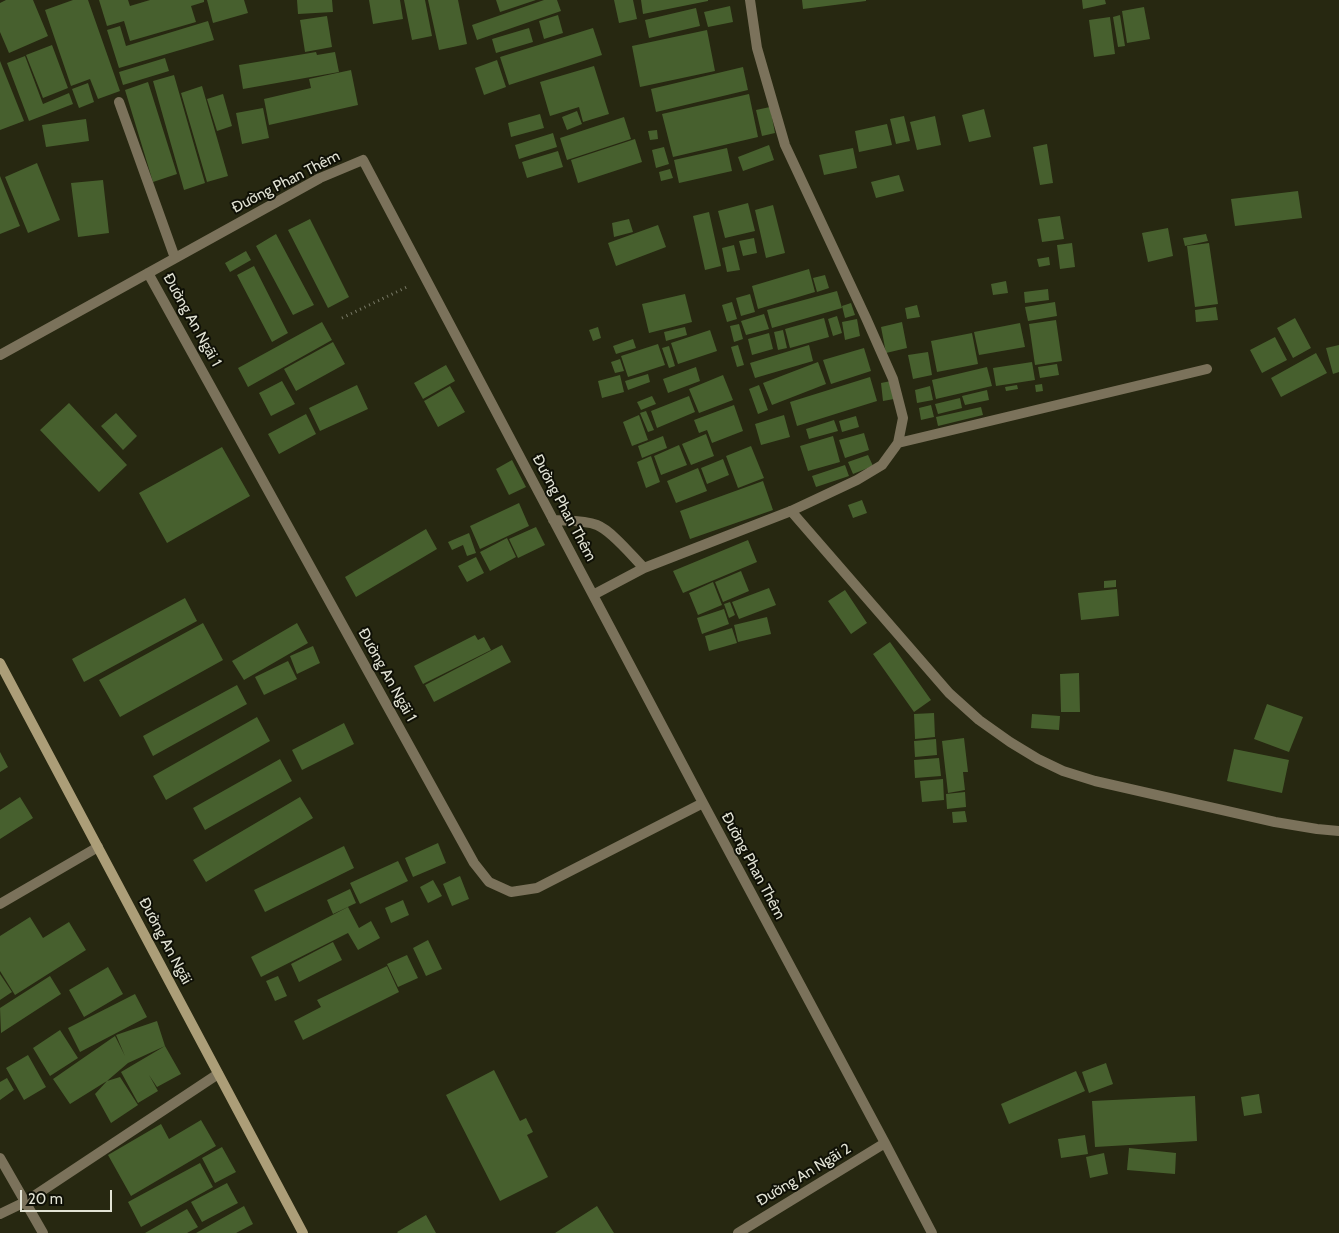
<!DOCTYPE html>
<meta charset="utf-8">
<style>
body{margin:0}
#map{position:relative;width:1339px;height:1233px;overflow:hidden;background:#272811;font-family:Cabin,sans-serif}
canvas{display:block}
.scale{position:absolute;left:20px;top:1190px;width:92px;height:22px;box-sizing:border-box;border:2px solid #e2e3d5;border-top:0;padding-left:6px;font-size:15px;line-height:18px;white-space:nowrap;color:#e2e3d5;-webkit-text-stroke:4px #0f1006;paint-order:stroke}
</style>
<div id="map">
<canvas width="1339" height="1233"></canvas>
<div class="scale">20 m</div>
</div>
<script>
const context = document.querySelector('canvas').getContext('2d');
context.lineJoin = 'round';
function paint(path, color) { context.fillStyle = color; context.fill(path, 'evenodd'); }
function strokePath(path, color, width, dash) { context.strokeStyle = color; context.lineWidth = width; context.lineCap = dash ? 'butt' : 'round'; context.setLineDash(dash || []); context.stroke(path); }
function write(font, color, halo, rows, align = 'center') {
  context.font = font + ' Cabin,sans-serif'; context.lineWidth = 4; context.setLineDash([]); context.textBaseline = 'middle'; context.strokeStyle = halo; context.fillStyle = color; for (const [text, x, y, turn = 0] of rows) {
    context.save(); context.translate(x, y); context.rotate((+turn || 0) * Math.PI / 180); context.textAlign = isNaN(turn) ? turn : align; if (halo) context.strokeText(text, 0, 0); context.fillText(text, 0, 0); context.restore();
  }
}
const building = new Path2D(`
 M6 0H33L48 36 9 53 0 32V3Z
 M73 0H88L120 91 98 99 90 79 71 86 45 10Z
 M99 0H128L130 6 150 0H204V2L191 6 196 22 130 41 124 21 107 26Z
 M207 0H244L248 13 213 23Z
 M297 0H332L333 12 298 14Z
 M369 0H400L403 19 373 24Z
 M404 0H425L432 36 412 40Z
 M428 0H458L467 44 439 50Z
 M496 0H536L500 12Z
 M544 0H557L561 11 477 40 472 25Z
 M614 0H633L637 19 619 23Z
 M641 0H708V1L643 14Z
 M802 0H866V1L803 9Z
 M1082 0H1105L1106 4 1083 9Z
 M730 6 733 22 708 27 704 12Z
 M1144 7 1150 39 1127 43 1122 11Z
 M696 8 700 26 649 38 645 20Z
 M558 15 563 33 544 39 539 21Z
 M1120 15 1125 46 1118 47 1113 17Z
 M327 16 332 47 305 52 300 20Z
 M1110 17 1115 54 1094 57 1089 20Z
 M208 21 214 40 119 68 107 30 120 26 126 46Z
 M529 28 533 42 496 53 492 39Z
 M593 28 602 55 509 85 500 57Z
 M707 30 715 71 640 87 632 46Z
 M52 45 68 88 43 98 26 55Z
 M316 52 317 55 335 52 339 72 243 89 239 65Z
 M25 56 43 104 69 93 73 104 29 121 7 63Z
 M165 58 169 71 123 85 119 72Z
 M497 60 506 87 484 95 475 68Z
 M0 61 24 121 0 130Z
 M594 66 609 114 583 122 579 107 550 116 540 82Z
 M743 67 748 90 656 112 651 89Z
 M351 70 358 105 269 125 264 99 311 88 309 79Z
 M174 75 205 183 184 190 153 81Z
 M148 82 177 174 153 182 125 90Z
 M88 83 94 102 79 108 72 89Z
 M202 86 228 176 207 182 181 93Z
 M223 94 232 126 217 131 207 99Z
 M749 94 758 137 673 157 662 114Z
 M770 107 775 133 762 136 756 110Z
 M263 108 269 138 242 144 236 113Z
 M984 109 991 137 969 142 962 115Z
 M577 111 582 124 567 130 562 117Z
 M540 114 544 128 511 137 508 123Z
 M904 116 910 141 896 144 890 119Z
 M935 116 941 145 917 150 910 122Z
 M624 117 631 139 567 160 560 138Z
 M86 119 89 141 46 147 42 125Z
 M887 124 892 145 859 152 855 131Z
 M657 130 658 139 650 140 648 131Z
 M553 133 557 147 519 159 515 145Z
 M635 139 642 162 578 183 571 160Z
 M1047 144 1053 183 1040 185 1033 147Z
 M769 145 774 160 743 171 738 157Z
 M664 147 669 164 656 168 652 150Z
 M727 148 732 171 679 183 674 160Z
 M853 148 857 168 824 175 819 155Z
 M558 151 563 167 527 178 522 162Z
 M37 163 60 220 28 233 5 177Z
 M670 169 673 178 661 181 659 172Z
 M899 175 904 191 876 198 871 182Z
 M0 176 20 226 0 234Z
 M103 180 109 233 78 237 71 183Z
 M1298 191 1302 218 1235 226 1231 199Z
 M748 203 755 231 725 238 718 211Z
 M773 205 785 253 766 258 755 210Z
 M709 212 721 266 705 270 693 216Z
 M1060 216 1064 239 1042 242 1038 219Z
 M310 219 349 297 328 308 288 230Z
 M629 219 633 232 614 237 612 223Z
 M658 225 666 247 616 266 608 243Z
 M1168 228 1173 256 1148 262 1142 233Z
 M276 234 314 305 293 315 256 246Z
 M1206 234 1208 241 1185 246 1183 238Z
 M754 238 757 253 743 256 739 241Z
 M1072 243 1075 267 1060 269 1057 245Z
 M1209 243 1218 304 1195 307 1187 246Z
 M734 245 740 270 727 272 722 248Z
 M246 251 251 260 230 272 225 263Z
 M1049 257 1050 265 1039 267 1037 259Z
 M254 266 288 333 272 342 237 275Z
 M809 269 815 292 758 309 752 286Z
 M825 275 829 288 817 292 813 278Z
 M1006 281 1008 293 993 295 991 284Z
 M1048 289 1049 300 1025 303 1024 292Z
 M837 291 842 308 772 328 767 310Z
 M685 294 692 322 649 333 642 304Z
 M750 294 755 312 741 316 736 298Z
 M732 302 737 319 727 322 722 305Z
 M1055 302 1057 316 1028 321 1025 307Z
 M851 303 855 315 845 318 842 306Z
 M917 305 920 317 907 319 905 308Z
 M1216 307 1218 320 1196 322 1195 310Z
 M764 314 769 329 746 335 741 321Z
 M837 316 842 333 833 336 828 319Z
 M824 318 829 337 790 348 785 329Z
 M1295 318 1311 348 1293 358 1277 328Z
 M857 319 860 336 845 340 842 322Z
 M1056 320 1062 361 1035 365 1029 324Z
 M322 322 332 340 248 387 238 368Z
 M902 322 907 348 886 353 881 327Z
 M1020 323 1025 347 979 355 974 332Z
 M739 324 743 339 734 342 730 326Z
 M598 327 601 338 593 341 589 330Z
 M685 327 687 335 666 341 664 332Z
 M710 330 717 351 678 364 671 343Z
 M783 330 787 348 778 350 774 332Z
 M769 333 773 349 752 355 748 339Z
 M972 333 978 364 937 372 931 341Z
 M1275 337 1287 360 1262 373 1250 350Z
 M633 339 636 348 616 354 613 346Z
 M333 342 345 364 296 391 284 369Z
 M658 344 665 365 628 377 621 356Z
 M738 345 744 365 737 367 731 347Z
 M809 345 813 361 755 378 750 363Z
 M1339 345V372L1333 374 1326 348Z
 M669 346 675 366 669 368 662 348Z
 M864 348 871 371 831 384 823 360Z
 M928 352 932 375 913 379 908 355Z
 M1316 353 1327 373 1281 397 1271 378Z
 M620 359 624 371 615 373 611 362Z
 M818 362 826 384 772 405 763 383Z
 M1032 362 1035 380 996 386 993 368Z
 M1057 364 1059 375 1040 378 1038 367Z
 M446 365 455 381 423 399 414 383Z
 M696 367 700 381 668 393 663 379Z
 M987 367 992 386 936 399 932 380Z
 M648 374 650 382 628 390 625 381Z
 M620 375 624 392 602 398 598 381Z
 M723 375 733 400 699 413 689 389Z
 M870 377 877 401 797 426 790 402Z
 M282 381 295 404 271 416 259 393Z
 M891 381 894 399 883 401 881 383Z
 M1042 384 1043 391 1036 392 1035 385Z
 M357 385 368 409 320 431 309 408Z
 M759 385 768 410 758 414 749 389Z
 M1017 385 1018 389 1006 391 1005 387Z
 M450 386 465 412 438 427 424 401Z
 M930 386 933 400 917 403 915 390Z
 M987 390 989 400 965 405 962 396Z
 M652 396 656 404 641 410 637 402Z
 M689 396 695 412 657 428 651 411Z
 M960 398 962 408 938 414 935 404Z
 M69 403 127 465 99 492 40 430Z
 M734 405 743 431 712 443 707 430 699 433 694 420Z
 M931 405 934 417 921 420 919 408Z
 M981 407 983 415 938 426 936 417Z
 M646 411 654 430 648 432 640 413Z
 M116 413 137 436 123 450 101 426Z
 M306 414 316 434 279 454 268 434Z
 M639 415 648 440 632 446 623 422Z
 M784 415 790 437 761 445 755 424Z
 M856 416 859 427 842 432 839 421Z
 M834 420 838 431 809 439 806 429Z
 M864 433 869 450 845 458 839 440Z
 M706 434 714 456 691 465 682 444Z
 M663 436 667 448 642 458 638 446Z
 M833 436 840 462 808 471 800 446Z
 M679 445 687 465 661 475 654 456Z
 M751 446 764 478 738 488 726 456Z
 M222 447 250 496 167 543 139 493Z
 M868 455 873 466 853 474 848 462Z
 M651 456 660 482 646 488 637 462Z
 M723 459 729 475 707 484 701 468Z
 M512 460 526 487 509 495 496 469Z
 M845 465 849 476 816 487 812 476Z
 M698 468 707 491 676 503 667 481Z
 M763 481 773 510 690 539 680 511Z
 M862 500 867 513 853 518 848 505Z
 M519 503 529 526 480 549 470 526Z
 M536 527 545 545 518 558 509 539Z
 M426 529 437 549 356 597 345 577Z
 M469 533 476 553 467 556 463 545 452 550 448 542Z
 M507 538 516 557 490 571 480 552Z
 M748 540 757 562 683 593 673 571Z
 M476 557 484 573 467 582 458 566Z
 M741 571 749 591 723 602 715 582Z
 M1116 580V587L1104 588V581Z
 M713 582 722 605 698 615 689 593Z
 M769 588 776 605 739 619 732 602Z
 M1117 589 1119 616 1081 620 1078 593Z
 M845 590 867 623 851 634 828 601Z
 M185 598 197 621 84 682 72 659Z
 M730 602 735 615 729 618 724 604Z
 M724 609 729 624 702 634 697 618Z
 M767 617 771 634 738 642 734 625Z
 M203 623 223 660 120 717 99 680Z
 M297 623 308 643 244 680 232 661Z
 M732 628 737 643 709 651 705 636Z
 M475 635 478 640 484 637 491 650 423 684 414 666Z
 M890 642 931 700 914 712 873 654Z
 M502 645 511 662 434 702 425 685Z
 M313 646 320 663 297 674 290 656Z
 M288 661 297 679 264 695 255 677Z
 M1079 673 1080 712H1061L1060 674Z
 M237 685 247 704 153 756 143 736Z
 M1267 704 1303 717 1289 752 1254 739Z
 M934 713 935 737 915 739 914 714Z
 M1032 714 1060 716 1059 730 1031 728Z
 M257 717 270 741 166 800 153 776Z
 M344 723 354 744 302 770 292 750Z
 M964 738 968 772H963L965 790 948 793 942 741Z
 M936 739 937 755 915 757 914 741Z
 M1234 749 1289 760 1282 793 1227 781Z
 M0 752 8 767 0 772Z
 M939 758 941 776 915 778 914 760Z
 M280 759 292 781 205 830 193 808Z
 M943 779 944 800 922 802 920 781Z
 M965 792 966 807 947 809 946 794Z
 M20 797 33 818 0 839V810Z
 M300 797 313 818 206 882 193 860Z
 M965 811 967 822 953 823 952 812Z
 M438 843 446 863 413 877 405 858Z
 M344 846 354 868 265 912 254 890Z
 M398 861 408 881 360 904 350 883Z
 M460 876 469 899 452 906 443 884Z
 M433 880 442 896 428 903 420 887Z
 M350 889 356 903 333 914 327 900Z
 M403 900 409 915 391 923 385 908Z
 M348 907 359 928 371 921 380 938 358 950 348 933 261 977 251 957Z
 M30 917 43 938 69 922 86 950 15 995 0 971V936Z
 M428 940 442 969 426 976 413 948Z
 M333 942 342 960 299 982 291 964Z
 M407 955 418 978 398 987 387 964Z
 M387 966 399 992 303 1040 294 1021 321 1007 317 1000Z
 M108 967 123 994 84 1017 69 990Z
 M0 974 12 992 0 1000Z
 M50 976 61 994 1 1033 0 1008Z
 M278 976 287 996 275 1001 266 981Z
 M135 994 147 1017 80 1052 68 1028Z
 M157 1021 165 1046 181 1074 157 1087 149 1075 158 1091 138 1103 121 1072 165 1046 128 1063 107 1081 120 1077 138 1105 111 1123 95 1094 107 1081 70 1104 53 1079 115 1036 125 1056 116 1035Z
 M60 1030 78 1058 50 1076 33 1048Z
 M28 1055 46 1087 24 1100 6 1068Z
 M1106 1063 1113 1084 1089 1093 1082 1072Z
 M494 1070 520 1121 526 1118 533 1132 527 1135 548 1177 500 1201 446 1095Z
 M1076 1071 1085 1091 1009 1124 1001 1104Z
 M7 1078 14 1090 0 1100V1082Z
 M1259 1094 1262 1113 1244 1116 1241 1097Z
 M1195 1096 1197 1141 1095 1147 1092 1101Z
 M201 1120 216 1146 131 1196 108 1155 161 1124 169 1139Z
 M1085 1135 1088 1154 1061 1158 1058 1139Z
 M222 1147 236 1172 215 1183 202 1158Z
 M1129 1148 1176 1153 1175 1174 1127 1170Z
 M1104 1153 1108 1174 1090 1178 1086 1157Z
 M200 1163 213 1187 141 1227 128 1202Z
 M227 1183 238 1203 202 1222 191 1202Z
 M244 1206 253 1224 236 1233H196Z
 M597 1206 614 1233H555Z
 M187 1209 198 1227 187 1233H145Z
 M426 1215 436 1233H398L397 1232Z`);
const path = new Path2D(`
 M342 318 407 287`);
const service = new Path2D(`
 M791 511 949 693 979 720 1010 742 1038 759 1063 771 1095 781 1275 822 1317 829 1339 831
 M0 1214 25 1202`);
const minor = new Path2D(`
 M119 102 175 258
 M148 273 474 863 489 882 511 892 537 888 703 803
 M0 355 320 178 363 160 703 803 885 1143 932 1233
 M898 443 1207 369
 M553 520C567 521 584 520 597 525 612 531 632 556 644 568L791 511 857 480 882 465 898 443 903 418 893 379 866 318 785 145 757 48 750 0
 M593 595 644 568
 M0 904 98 847
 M0 1158 43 1233
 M25 1202 218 1074
 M738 1233 885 1143`);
const secondary = new Path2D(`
 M0 663 303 1233`);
const streetNames = [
 ["Đường Phan Thêm",286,182,-27],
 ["Đường An Ngãi 1",192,320,61],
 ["Đường Phan Thêm",564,508,62],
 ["Đường An Ngãi 1",387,675,61],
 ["Đường Phan Thêm",753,866,62],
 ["Đường An Ngãi",165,941,62],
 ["Đường An Ngãi 2",804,1175,-31]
];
paint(building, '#47602e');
strokePath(path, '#797a67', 3, [1, 4]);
strokePath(service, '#7b725b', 10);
strokePath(minor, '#7b725b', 10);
strokePath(secondary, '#ac9e78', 10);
write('15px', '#e2e3d5', '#0f1006', streetNames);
</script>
